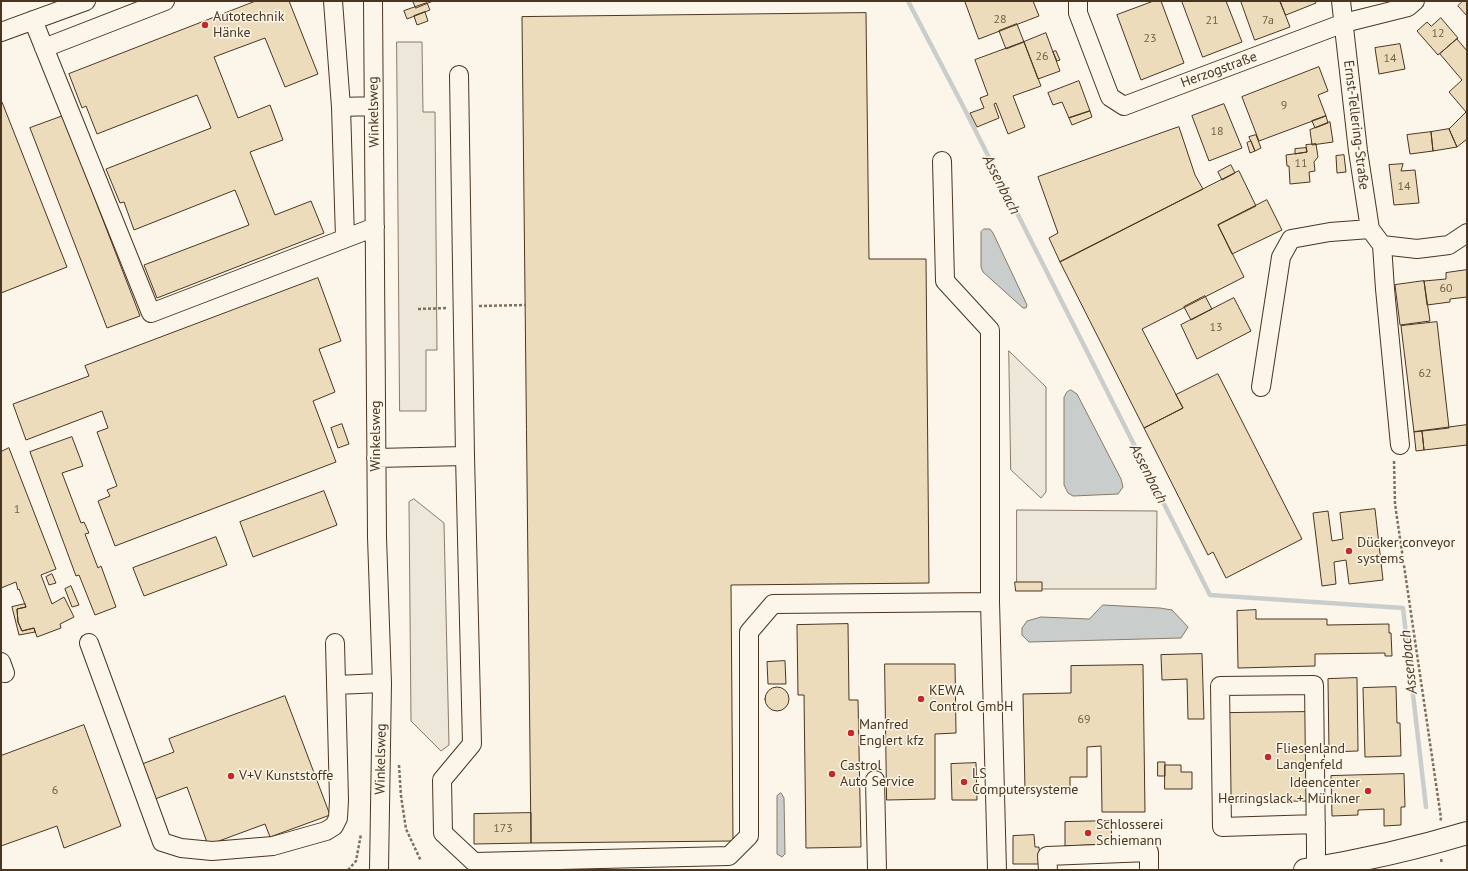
<!DOCTYPE html>
<meta charset="utf-8">
<style>
body{margin:0}
#map{position:relative;width:1468px;height:871px;overflow:hidden;background:#fbf6e9;font-family:"PT Sans",sans-serif}
canvas{display:block}
.frame{position:absolute;inset:0;border:2px solid #4a3520;pointer-events:none}
</style>
<div id="map">
<canvas width="1468" height="871"></canvas>
<div class="frame"></div>
</div>
<script>
const context = document.querySelector('canvas').getContext('2d');
context.lineJoin = 'round';
function paint(path, color) { context.fillStyle = color; context.fill(path, 'evenodd'); }
function strokePath(path, color, width, dash) { context.strokeStyle = color; context.lineWidth = width; context.lineCap = dash ? 'butt' : 'round'; context.setLineDash(dash || []); context.stroke(path); }
function write(font, color, halo, rows, align = 'center') {
  context.font = font + ' "PT Sans",sans-serif'; context.lineWidth = 3; context.setLineDash([]); context.textBaseline = 'middle'; context.strokeStyle = halo; context.fillStyle = color; for (const [text, x, y, turn = 0] of rows) {
    context.save(); context.translate(x, y); context.rotate((+turn || 0) * Math.PI / 180); context.textAlign = isNaN(turn) ? turn : align; if (halo) context.strokeText(text, 0, 0); context.fillText(text, 0, 0); context.restore();
  }
}
const parking = new Path2D(`
 M397 42H422L423 112H435L437 350H426V411H400Z
 M1009 351 1046 387V492L1041 498 1011 470Z
 M414 499 444 523 449 745 441 751 411 721 409 502Z
 M1017 510 1157 511 1156 589H1017Z`);
const water = new Path2D(`
 M984 229H990L993 233 1027 305 1026 308H1023L983 272 981 267V232Z
 M1071 390 1077 394 1121 479 1123 487 1118 494 1073 496 1068 493 1064 485V397L1067 392Z
 M1103 605 1160 608 1172 610 1188 627 1181 638 1029 642 1022 635V628L1027 621 1041 617 1089 619Z
 M781 793 784 798 785 854 782 857 777 854V796Z`);
const stream = new Path2D(`
 M908 1 963 106 1210 595 1403 608 1426 807`);
const building = new Path2D(`
 M256 1H289L318 74 285 87 265 38 214 57 238 118 270 105 283 140 250 152 275 215 311 201 324 233 157 298 144 265 249 225 235 190 134 230 124 202 120 203 106 169 211 128 197 95 97 134 86 106 82 108 69 74Z
 M413 1H433L416 8Z
 M965 1H1033L1039 16 979 39Z
 M1154 1H1161L1184 63 1141 80 1117 15Z
 M1182 1H1226L1242 42 1203 57Z
 M1241 1H1280L1290 27 1255 40Z
 M1280 1H1315L1316 3 1286 15Z
 M1463 1H1467V16L1458 6Z
 M427 3 430 10 407 19 404 11Z
 M425 12 428 21 417 25 414 16Z
 M866 13 869 259H926L929 583 731 585 733 841 531 843 522 17Z
 M1441 18 1458 38 1438 55 1417 31 1427 22 1431 26Z
 M1017 24 1024 42 1006 49 999 31Z
 M1046 33 1060 71 1038 79 1024 42Z
 M1457 39 1467 51V139L1457 147 1449 129 1466 112 1449 92 1462 80 1440 54Z
 M1024 42 1041 86 1013 96 1025 127 1008 134 996 103 994 104 999 118 977 127 970 113 984 108 980 98 988 95 975 60Z
 M1400 44 1405 69 1379 74 1375 48Z
 M1056 51 1060 60 1057 61 1053 52Z
 M1319 67 1328 91 1318 95 1326 116 1259 141 1242 97Z
 M1079 81 1090 111 1069 118 1062 102 1053 105 1048 93Z
 M1 102H2L67 267 1 293Z
 M1224 104 1242 148 1209 161 1192 116Z
 M1090 111 1092 117 1072 125 1069 118Z
 M63 116 140 316 107 328 30 128Z
 M1326 116 1328 123 1315 128 1312 121Z
 M1330 122 1333 142 1312 145 1310 130Z
 M1179 127 1195 175 1203 189 1060 262 1049 238 1058 233 1038 177Z
 M1449 129 1457 147 1433 151 1431 132Z
 M1431 132 1433 151 1410 154 1407 135Z
 M1256 135 1261 148 1255 151 1249 137Z
 M1251 141 1255 151 1250 153 1247 143Z
 M1316 144 1318 157 1314 162 1315 171 1309 172 1310 182 1290 184 1289 166H1287L1286 155 1307 152 1306 145Z
 M1306 148 1307 152 1295 154V149Z
 M1344 155 1346 172 1337 173 1336 156Z
 M1403 164 1401 171 1415 170 1419 203 1394 205 1389 165Z
 M1231 165 1235 173 1222 180 1218 172Z
 M1239 171 1256 206 1218 225 1244 277 1142 329 1183 408 1144 428 1060 262Z
 M1267 200 1282 230 1232 254 1218 225Z
 M1467 270V297L1450 299V302L1427 305 1424 281 1446 279V273Z
 M318 278 341 341 319 349 335 392 313 401 336 462 115 546 98 501 110 496 107 490 117 486 97 432 108 428 102 411 26 440 13 404 89 376 85 366Z
 M1424 281 1430 321 1400 325 1395 285Z
 M1205 296 1212 309 1191 320 1184 307Z
 M1234 298 1251 331 1197 359 1181 325Z
 M1437 322 1449 428 1414 432 1401 326Z
 M1218 374 1302 539 1226 578 1213 552 1208 555 1144 428 1183 408 1176 395Z
 M342 424 349 444 338 448 331 428Z
 M1467 425V445L1424 450 1422 431Z
 M1422 431 1424 450 1416 451 1414 432Z
 M72 437 83 466 62 473 81 523 84 522 89 533 85 534 98 568 101 566 116 607 95 615 79 575 76 576 30 452Z
 M9 448 56 569 41 575 52 604 64 597 74 617 60 624 61 628 37 637 34 628 22 631 18 622 17 609 26 607 19 589 18 590 16 582 1 588V452Z
 M324 491 337 525 253 557 240 522Z
 M1375 509 1383 580 1349 584 1346 560 1334 562 1336 584 1322 586 1313 513 1328 511 1332 541 1343 539 1340 513Z
 M216 537 227 565 144 596 133 568Z
 M52 574 56 583 49 585 46 577Z
 M1015 582H1042V591H1016Z
 M71 586 79 605 72 607 65 589Z
 M25 604 26 607 17 609 18 622 22 631 34 628 35 632 19 635 12 607Z
 M1256 610V619H1327V625L1389 624V633H1391L1392 656H1385V653L1315 654V666L1238 668 1237 611Z
 M848 624 849 700H858L861 847 806 848 804 695H798L797 625Z
 M1202 654 1204 719H1188L1187 679 1162 680 1161 655Z
 M785 661 786 684H768L767 662Z
 M885 664H955L956 733 935 734V799L887 800Z
 M1143 665 1145 812H1102L1101 746 1087 747V777H1070V791H1025L1023 694 1071 693V666Z
 M1357 678 1358 751 1329 752 1328 679Z
 M765 699a12 12 0 1 1 24 0a12 12 0 1 1-24 0Z
 M1396 687 1397 723H1400L1401 756 1365 757 1363 688Z
 M285 696 330 815 270 837 265 824 208 845 187 787 155 799 142 764 174 752 169 739Z
 M1306 712 1308 801 1230 802 1228 713Z
 M84 725 121 826 64 848 57 826 1 846V756Z
 M1158 762H1165V776H1158Z
 M976 763 977 800H952L951 764Z
 M1165 765H1181V772H1192V789H1165Z
 M1404 774 1405 807H1401V825L1384 826V809L1358 810V815L1332 816 1331 776Z
 M531 813V843L474 844V814Z
 M1111 821 1112 844 1065 846V822Z
 M1034 835 1035 847H1039L1040 864H1013V836Z`);
const path = new Path2D(`
 M479 306 526 305
 M418 309 448 308
 M1394 461 1395 504 1441 818 1440 822
 M399 765 401 796 406 829 421 861
 M1441 859 1442 864
 M348 870 356 861 361 834`);
const minor = new Path2D(`
 M333 1 341 107
 M373 1 377 537 382 683 379 870
 M1078 1V13L1110 97 1124 106 1344 23 1408 7 1415 1
 M1341 1 1358 151 1370 229 1382 245 1417 249 1449 245 1467 233
 M33 20 151 313 375 227
 M1 32 86 1
 M44 48 165 1
 M459 75 465 456 472 744 442 780 443 833 474 862 729 856 749 836V632L773 604 990 602V330L945 281 942 161
 M345 238 341 107 374 106
 M1382 245 1385 289 1400 445
 M1261 387 1281 257 1291 239 1330 232 1370 229
 M376 458 465 456
 M990 602 997 870
 M89 643 162 842 181 848 212 851 273 846 326 831 334 826 338 818 339 800 335 643
 M1 662 5 673
 M336 685 382 683
 M875 780 877 870
 M1316 824 1222 827 1220 686 1314 685 1316 846V868
 M1048 870 1047 856 1149 852V870`);
const major = new Path2D(`
 M1305 870C1360 861 1414 849 1467 833`);
const markers = [
 [205,25,4,"#c62828"],
 [1349,551,4,"#c62828"],
 [921,699,4,"#c62828"],
 [851,733,4,"#c62828"],
 [1268,757,4,"#c62828"],
 [832,774,4,"#c62828"],
 [231,776,4,"#c62828"],
 [964,782,4,"#c62828"],
 [1368,791,4,"#c62828"],
 [1088,833,4,"#c62828"]
];
const numberNames = [
 ["28",1000,20],
 ["21",1212,21],
 ["7a",1268,21],
 ["12",1438,34],
 ["23",1150,39],
 ["26",1042,57],
 ["14",1390,59],
 ["9",1284,106],
 ["18",1217,132],
 ["11",1301,164],
 ["14",1404,187],
 ["60",1446,289],
 ["13",1216,328],
 ["62",1425,374],
 ["1",17,510],
 ["69",1084,720],
 ["6",55,791],
 ["173",503,829]
];
const poiNames = [
 ["Autotechnik",213,17],
 ["Hänke",213,33],
 ["Dücker conveyor",1357,543],
 ["systems",1357,559],
 ["KEWA",929,691],
 ["Control GmbH",929,707],
 ["Manfred",859,725],
 ["Englert kfz",859,741],
 ["Fliesenland",1276,749],
 ["Langenfeld",1276,765],
 ["Castrol",840,766],
 ["Auto Service",840,782],
 ["LS",972,774],
 ["Computersysteme",972,790],
 ["V+V Kunststoffe",239,776],
 ["Ideencenter",1360,783,"right"],
 ["Herringslack + Münkner",1360,799,"right"],
 ["Schlosserei",1096,825],
 ["Schiemann",1096,841]
];
const streetNames = [
 ["Herzogstraße",1219,70,-20],
 ["Winkelsweg",374,112,-91],
 ["Ernst-Tellering-Straße",1356,125,83],
 ["Winkelsweg",376,436,-90],
 ["Winkelsweg",381,759,-89]
];
const waterNames = [
 ["Assenbach",1001,185,63],
 ["Assenbach",1148,474,63],
 ["Assenbach",1409,662,-96]
];
paint(parking, '#ede7d9');
strokePath(parking, '#887966', 1);
paint(water, '#c9cecd');
strokePath(water, '#887966', 1);
strokePath(stream, '#c9cecd', 4.5);
paint(building, '#ecdcbc');
strokePath(building, '#4a3520', 1);
strokePath(minor, '#4a3520', 20);
strokePath(major, '#4a3520', 24);
strokePath(path, '#7f6f5c', 2.5, [3, 2]);
strokePath(minor, '#fbf6e9', 18);
strokePath(major, '#fbf6e9', 22);
for (const [x, y, r, color] of markers) { const dot = new Path2D(); dot.arc(x, y, r, 0, 2 * Math.PI); context.fillStyle = color; context.fill(dot); strokePath(dot, '#fbf6e9', 1.5); }
write('12px', '#725f47', null, numberNames);
write('14px', '#4a3520', '#fbf6e9', poiNames, 'left');
write('14px', '#4a3520', '#fbf6e9', streetNames);
write('italic 15px', '#4a3520', '#fbf6e9', waterNames);
</script>
